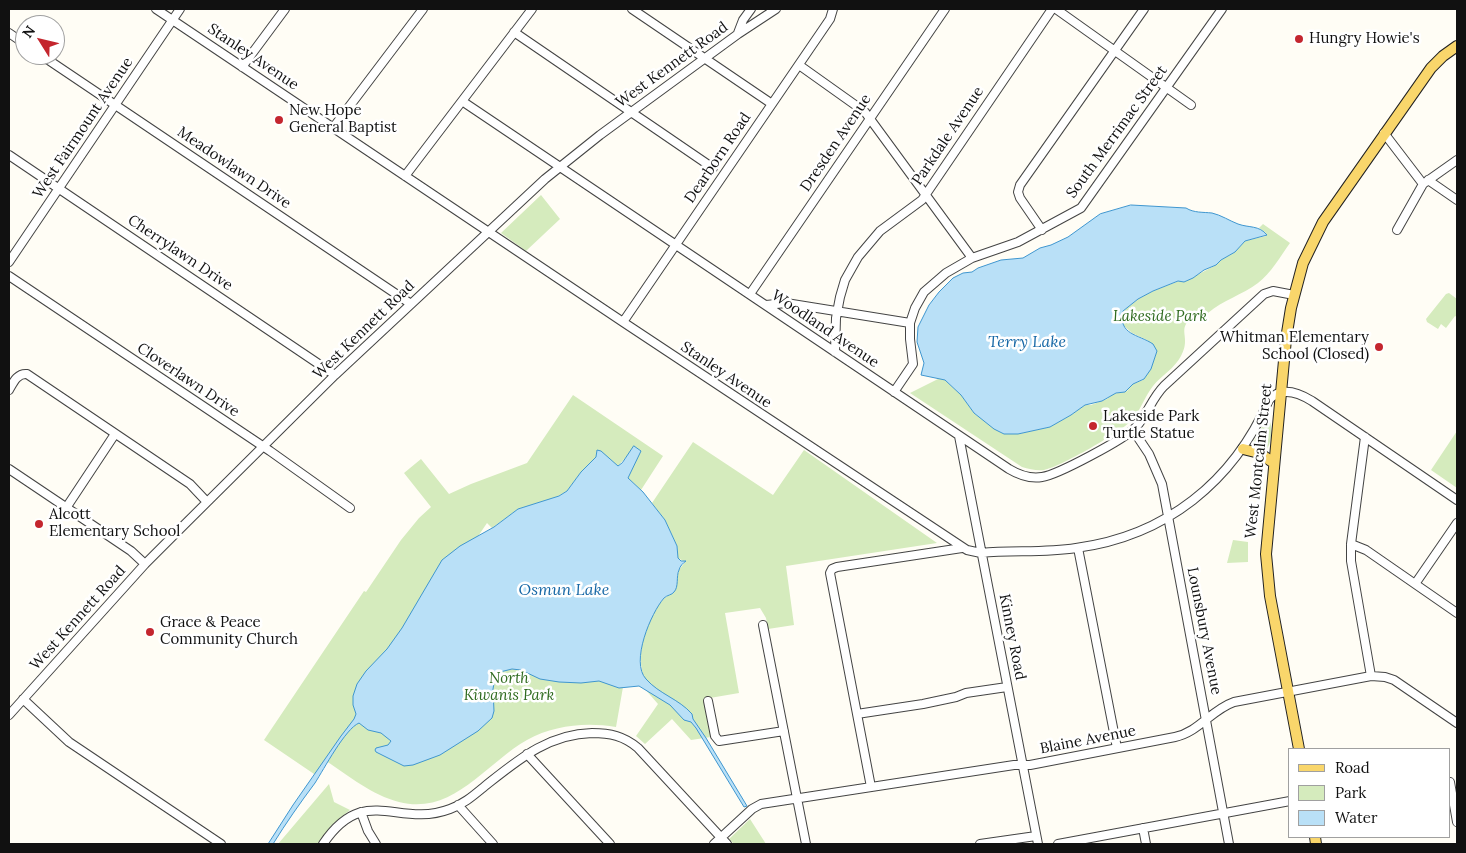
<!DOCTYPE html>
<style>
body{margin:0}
#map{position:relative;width:1466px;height:853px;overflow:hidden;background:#fffdf5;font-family:Lora,serif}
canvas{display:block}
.frame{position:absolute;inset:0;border:10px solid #111;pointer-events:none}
.legend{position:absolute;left:1288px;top:748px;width:162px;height:90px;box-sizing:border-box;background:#fff;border:1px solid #a0a0a0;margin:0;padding:6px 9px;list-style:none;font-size:15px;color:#111}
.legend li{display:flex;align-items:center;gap:10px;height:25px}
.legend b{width:25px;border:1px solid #a0a0a0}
.north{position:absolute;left:15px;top:15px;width:50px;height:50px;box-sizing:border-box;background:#fff;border:1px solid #a0a0a0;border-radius:50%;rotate:306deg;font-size:14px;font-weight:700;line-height:20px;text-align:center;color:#111}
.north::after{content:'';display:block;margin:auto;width:18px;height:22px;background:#c4262e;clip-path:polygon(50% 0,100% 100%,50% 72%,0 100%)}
</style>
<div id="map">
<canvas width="1466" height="853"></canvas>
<div class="frame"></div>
<ul class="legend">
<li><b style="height:6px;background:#f9d66b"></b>Road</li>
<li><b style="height:14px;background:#d5ebbd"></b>Park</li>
<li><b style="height:14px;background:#b9e0f7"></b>Water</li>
</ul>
<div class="north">N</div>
</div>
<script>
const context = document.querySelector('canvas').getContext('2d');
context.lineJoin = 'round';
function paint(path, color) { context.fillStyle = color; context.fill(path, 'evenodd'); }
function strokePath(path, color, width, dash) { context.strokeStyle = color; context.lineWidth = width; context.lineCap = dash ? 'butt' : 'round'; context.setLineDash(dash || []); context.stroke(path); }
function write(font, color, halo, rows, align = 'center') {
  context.font = font + ' Lora,serif'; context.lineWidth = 5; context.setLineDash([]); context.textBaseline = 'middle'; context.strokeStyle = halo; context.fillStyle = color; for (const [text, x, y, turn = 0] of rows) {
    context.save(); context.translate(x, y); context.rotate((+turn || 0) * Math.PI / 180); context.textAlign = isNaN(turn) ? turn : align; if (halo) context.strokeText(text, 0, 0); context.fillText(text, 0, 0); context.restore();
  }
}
const green = new Path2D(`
 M541 195 560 219 526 251 501 233Z
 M1263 224 1290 243C1280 257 1271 273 1258 283 1242 295 1223 300 1208 313L1205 310C1169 328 1194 333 1181 356 1175 368 1161 376 1153 386 1145 396 1141 409 1133 419 1123 431 1060 467 1044 470 1037 471 1029 469 1022 467L910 393 940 378 945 380 961 395 974 413 1000 432 1004 434H1018L1050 427 1071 415 1085 405H1091L1107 399 1113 394 1127 391 1133 384 1143 380 1145 377 1156 355 1147 340 1132 333 1123 325V311L1138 299 1153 291 1179 281 1184 282 1216 265 1221 260 1235 252 1245 241 1266 236V233L1259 228Z
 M1449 293 1457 299V317L1455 316 1446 328 1441 324 1438 329 1427 322 1426 319 1446 294Z
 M573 395 663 456 641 490 628 478 640 452 627 456 618 466 602 453 597 451 596 457 581 472 567 491 555 498 518 509 492 528 487 523 379 684 484 631 626 670 616 727C586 722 554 725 527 740 486 763 453 816 399 802 372 795 349 776 326 761L317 776 264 740 364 591 366 592 401 540 419 518 431 507 404 473 421 459 449 494 471 484 527 463Z
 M1267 421 1270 422C1273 429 1271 445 1266 450L1254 446 1253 443 1264 423Z
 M1457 431V488L1431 470Z
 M693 442 773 495 804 450 937 543 786 566 794 625 768 629 766 618 760 608 725 613 739 693 704 699 711 737 691 740 672 719 645 744 636 736 658 704 644 688C645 677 640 669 641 657 641 638 653 600 673 593L679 570 685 562 678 558 677 546 665 520 652 503Z
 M1233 540 1248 542V562L1227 563Z
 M329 784 334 802 350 810 332 825 318 844H278Z
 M750 819 766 844H734L729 839Z`);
const water = new Path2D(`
 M1131 205 1186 208C1194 213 1203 212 1212 213 1221 215 1230 221 1238 224 1249 228 1259 225 1267 235L1245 241 1235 252 1221 260 1216 265 1204 270 1193 278 1184 282 1178 281 1153 291 1138 299 1123 311C1118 335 1138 334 1153 344L1157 351 1151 369 1144 379 1133 384 1125 392 1116 393 1102 401 1085 405 1071 415 1050 427 1018 434H1004L994 429 974 413 961 395 945 380 921 375 924 363 917 342 918 327 929 305 939 292 953 278 963 273 972 272 978 268 1001 260 1023 258 1040 248 1051 245 1068 237 1100 214Z
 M634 446 641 451 628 478 643 492 665 520 677 546 678 558 681 561H686C683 563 680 566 679 570 676 576 679 587 674 592 672 595 667 595 664 598 651 613 630 662 646 679 659 694 679 699 692 714L693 719 706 738 747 806 744 807 696 728 691 722 684 720 670 705 639 686 619 688 599 681 581 683 559 682 540 679 521 670 512 669 500 672 495 678 493 689 494 711 492 718 478 731 440 755 413 765 404 766 376 752 375 750 376 748 388 745 391 741 381 733 368 730 359 723C345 729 324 769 315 783 300 803 286 823 273 844H268L293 805 341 736 354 719 356 714 353 705V696L357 684 366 671 387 649 402 628 442 560 460 546 494 527 518 509 559 496 567 491 581 472 596 457 597 450 601 451 618 466 622 463Z`);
const minor = new Path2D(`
 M156 9 623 322 967 550 981 553C1013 550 1045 553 1076 548 1166 536 1233 482 1269 400 1281 386 1299 393 1312 401L1457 500
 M632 9 772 104
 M1056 9 1191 105
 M514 32 713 168
 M9 33 25 44
 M738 33 743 20 751 9
 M41 55 411 304
 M799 65 865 112 972 258
 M242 67 285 9
 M462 101 1009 469C1019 475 1030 479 1042 477 1057 475 1125 439 1136 427 1147 415 1152 398 1164 386L1264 294 1273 291 1294 295
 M333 128 423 9
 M1384 133 1423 184
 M9 155 335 375
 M405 176 532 9
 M1428 180 1457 200
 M1042 230 1020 198 1018 192 1020 185 1144 9
 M1397 230 1423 184 1457 160
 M9 262 180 9
 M9 276 270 451 350 508
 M750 294 945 9
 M766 305 786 303 910 323
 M623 322 830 19 833 9
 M835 352 836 318 840 297 845 280 858 257 880 231 922 200 1052 9
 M9 390C13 383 17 373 27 374L190 484 207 502
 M894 392 913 364 910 339V323L915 308 924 292 946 273 972 258 1018 242 1081 208 1222 9
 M1133 430 1149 454 1162 484 1229 844
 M959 436 1038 844
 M1365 437 1351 544V561L1371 676
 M9 469 131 551 145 564
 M66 508 115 434
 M1351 544 1366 550 1457 613
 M1078 548 1117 748
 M1415 584 1457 523
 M763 625 806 844
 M23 699 69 742 221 844
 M708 701 715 736 719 741 784 731
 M857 714 923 704 956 697 966 693 1007 687
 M9 715 145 564 184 525 335 375 545 179 600 135 738 34 776 9
 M527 754 610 844
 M1450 782 1457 822
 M871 787 830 573 832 569 837 567 962 548
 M458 805 493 844
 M361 812 368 831 376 844
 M1143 828 1146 844
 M323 844C365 782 397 829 450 809 464 804 474 795 485 786 518 760 548 734 592 733 610 733 624 736 638 748L727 844
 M714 844 752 809 761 804 1014 765H1030L1175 737C1199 732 1211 710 1234 702L1371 676 1385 677 1394 680 1457 723
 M980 844 1036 836
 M1058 844 1290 801`);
const major = new Path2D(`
 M1243 449 1259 453 1274 463
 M1299 749 1270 596 1266 554 1286 339 1291 308 1303 263 1323 222 1431 68 1443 56 1457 46
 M1315 837 1316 844`);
const markers = [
 [1299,39,5,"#c4262e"],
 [279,120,5,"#c4262e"],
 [1379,347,5,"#c4262e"],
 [1093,426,5,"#c4262e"],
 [39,524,5,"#c4262e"],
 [150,632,5,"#c4262e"]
];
const poiNames = [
 ["Hungry Howie's",1309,39],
 ["New Hope",289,111],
 ["General Baptist",289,128],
 ["Whitman Elementary",1369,338,"right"],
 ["School (Closed)",1369,355,"right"],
 ["Lakeside Park",1103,417],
 ["Turtle Statue",1103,434],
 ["Alcott",49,515],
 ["Elementary School",49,532],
 ["Grace & Peace",160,623],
 ["Community Church",160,640]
];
const streetNames = [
 ["Stanley Avenue",253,57,34],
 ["West Kennett Road",672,65,-36],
 ["West Fairmount Avenue",83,128,-56],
 ["South Merrimac Street",1117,132,-54],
 ["Parkdale Avenue",948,136,-56],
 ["Dresden Avenue",836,143,-56],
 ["Dearborn Road",718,158,-56],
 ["Meadowlawn Drive",234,168,34],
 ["Cherrylawn Drive",180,253,34],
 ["Woodland Avenue",825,329,34],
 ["West Kennett Road",364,330,-44],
 ["Stanley Avenue",726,375,34],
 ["Cloverlawn Drive",188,380,34],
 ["West Montcalm Street",1259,461,-84],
 ["West Kennett Road",78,618,-48],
 ["Lounsbury Avenue",1204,631,79],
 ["Kinney Road",1012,637,79],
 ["Blaine Avenue",1088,740,-11]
];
const parkNames = [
 ["Lakeside Park",1160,317],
 ["North",509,679],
 ["Kiwanis Park",509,696]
];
const waterNames = [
 ["Terry Lake",1027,342],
 ["Osmun Lake",564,590]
];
paint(green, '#d5ebbd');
paint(water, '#b9e0f7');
strokePath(water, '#3f96cf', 1);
strokePath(minor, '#444', 10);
strokePath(major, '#222', 12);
strokePath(minor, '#fff', 8);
strokePath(major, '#f9d66b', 10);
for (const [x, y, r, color] of markers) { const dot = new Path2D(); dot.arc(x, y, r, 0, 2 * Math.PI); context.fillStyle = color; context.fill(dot); strokePath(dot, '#fff', 2); }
write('15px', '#111', '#fff', poiNames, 'left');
write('15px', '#111', '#fff', streetNames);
write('italic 15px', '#2f6b1f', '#fff', parkNames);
write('italic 16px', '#1768a6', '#fff', waterNames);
</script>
